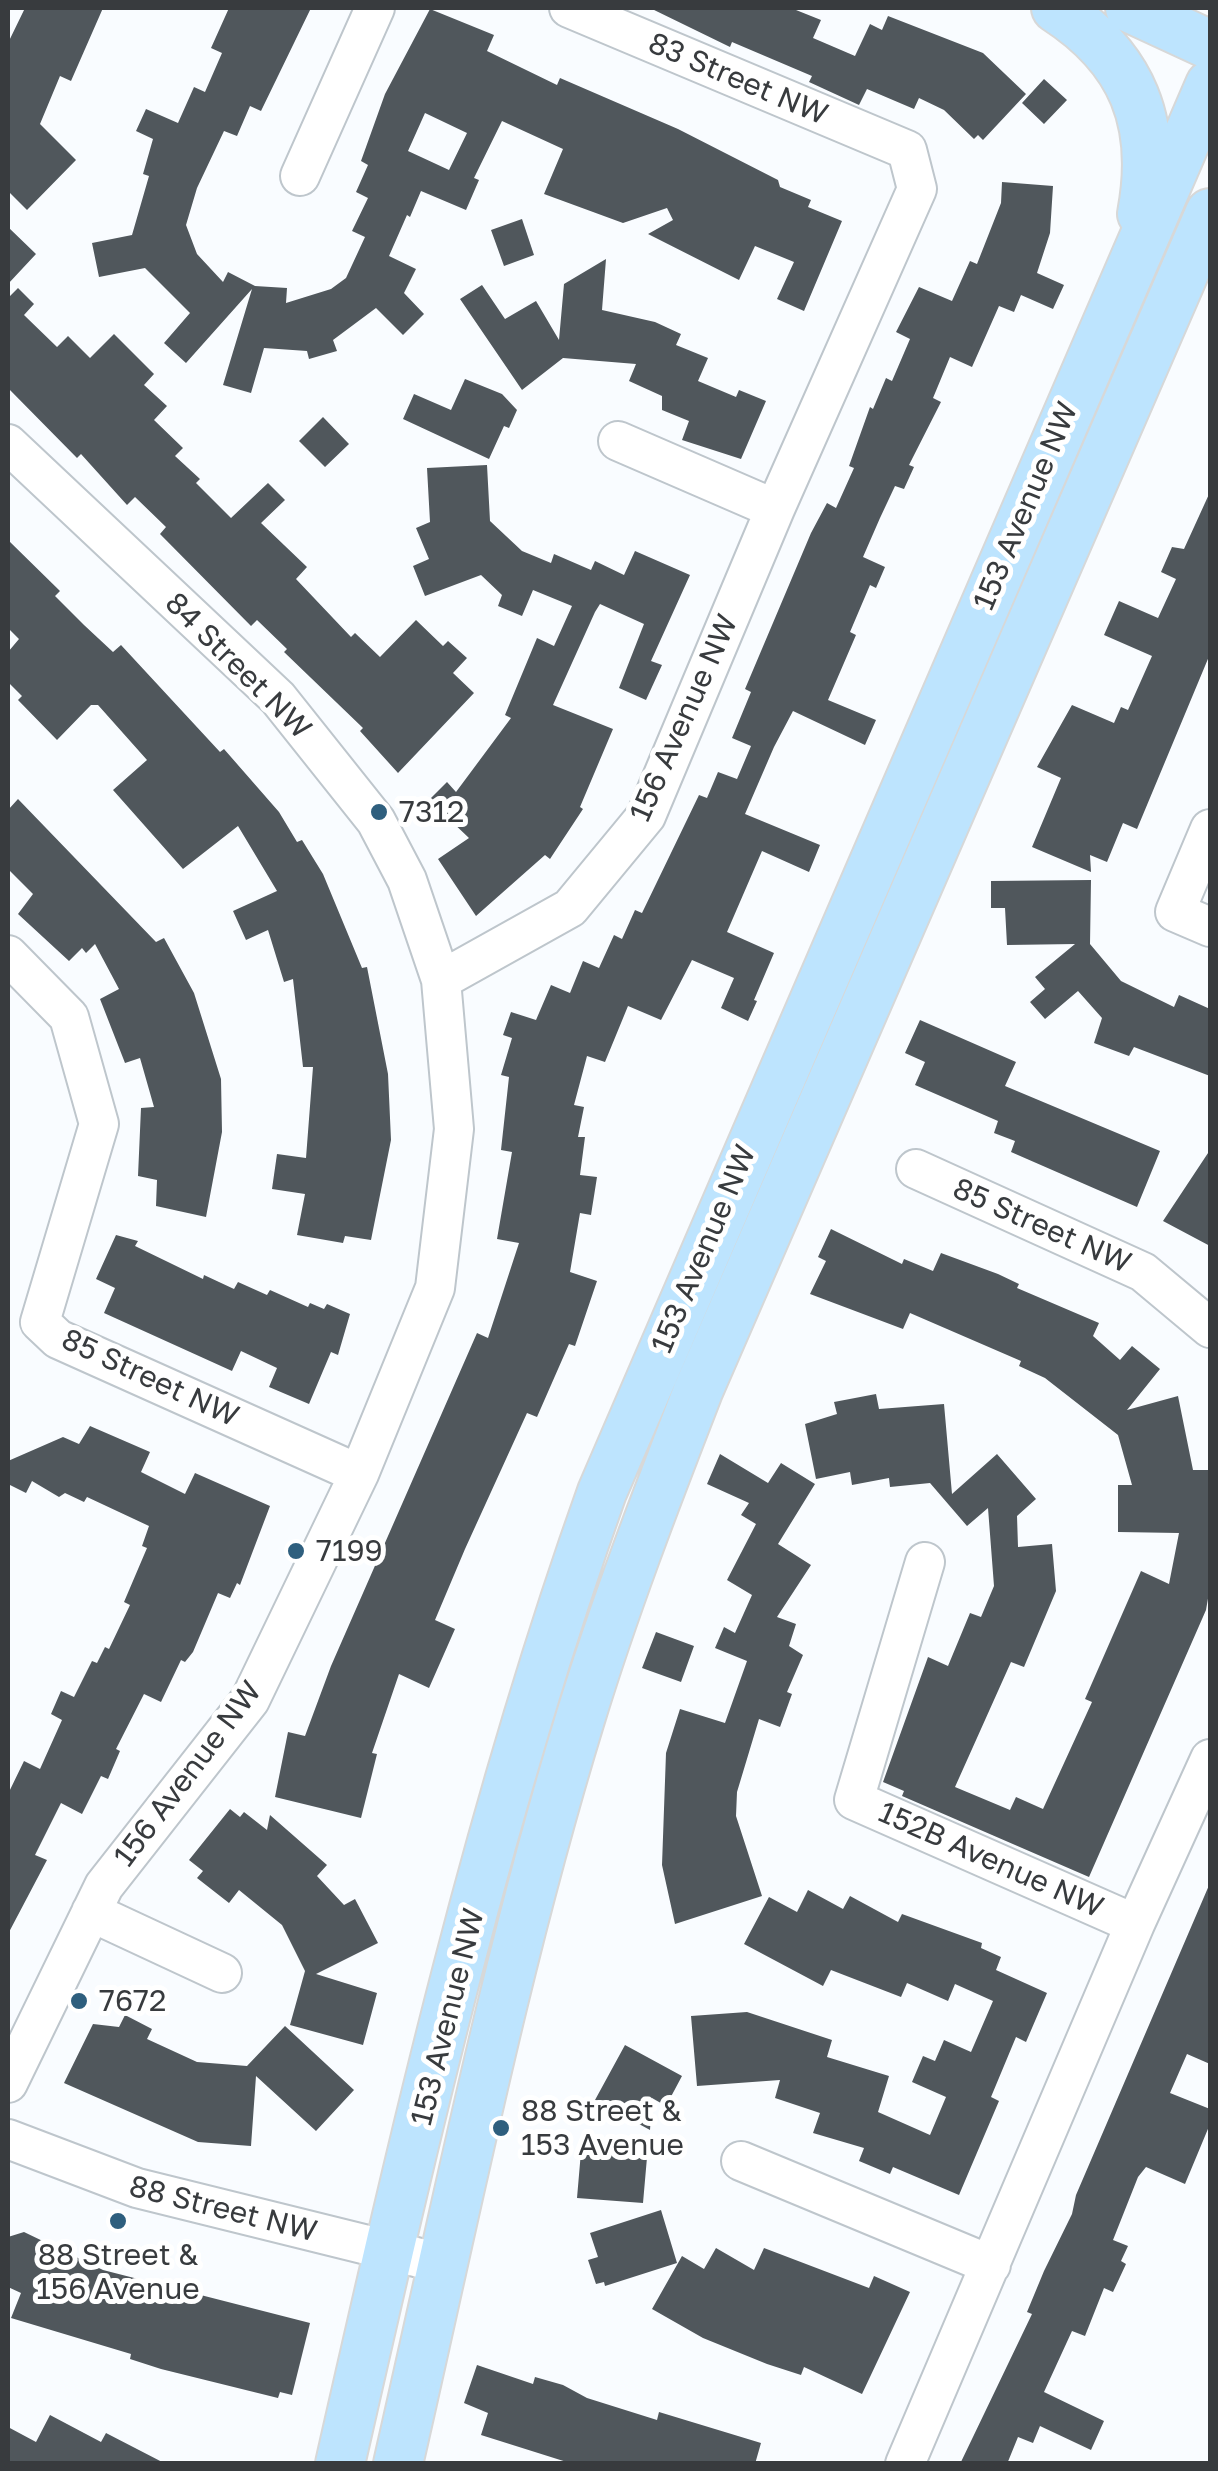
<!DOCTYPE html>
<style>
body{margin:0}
#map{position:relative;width:1218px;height:2471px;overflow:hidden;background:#f9fcff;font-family:"Golos Text",sans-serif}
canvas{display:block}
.frame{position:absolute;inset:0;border:10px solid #383b3e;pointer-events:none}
</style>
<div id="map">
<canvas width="1218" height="2471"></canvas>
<div class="frame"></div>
</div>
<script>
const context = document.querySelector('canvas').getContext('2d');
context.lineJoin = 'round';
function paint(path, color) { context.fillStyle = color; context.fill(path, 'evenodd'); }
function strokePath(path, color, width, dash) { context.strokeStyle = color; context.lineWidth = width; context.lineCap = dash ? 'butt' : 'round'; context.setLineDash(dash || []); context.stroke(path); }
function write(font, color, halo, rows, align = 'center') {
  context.font = font + ' "Golos Text",sans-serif'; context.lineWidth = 10; context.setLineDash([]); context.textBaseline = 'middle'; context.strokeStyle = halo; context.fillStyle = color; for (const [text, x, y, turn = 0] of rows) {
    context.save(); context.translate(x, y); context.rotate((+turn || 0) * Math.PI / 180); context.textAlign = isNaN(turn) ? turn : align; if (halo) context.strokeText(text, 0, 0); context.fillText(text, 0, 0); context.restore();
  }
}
const building = new Path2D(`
 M25 8H103L71 81 60 76 40 124 76 160 27 210 8 191V43Z
 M229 8H311L261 111 250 106 237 136 224 131 197 188 186 225 197 254 223 282 228 272 255 286 287 288 286 303 331 289 346 278 365 237 352 231 368 198 356 192 368 165 361 161 385 94 430 9 494 35 487 51 557 85 560 78 678 129 778 180 780 187 811 200 808 207 842 221 804 311 777 299 794 262 755 246 739 280 648 234 673 220 667 208 623 223 544 194 563 149 502 121 474 178 479 180 466 210 421 191 410 217 407 215 389 256 416 269 404 293 424 314 403 335 376 308 333 340 337 351 309 359 307 351 264 348 251 393 223 385 252 289 186 363 164 343 190 313 145 268 99 277 92 243 132 235 149 176 143 174 153 139 136 131 146 109 178 123 194 87 205 92 222 53 211 48ZM425 113 467 133 449 170 408 151Z
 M650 8H791L821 20 813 38 855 56 870 24 882 30 888 16 983 53 1026 94 983 140 978 135 974 139 944 110 919 98 914 109 867 89 859 105 809 82 812 76 732 42 730 47Z
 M1044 79 1067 100 1044 124 1022 103Z
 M1002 182 1053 186 1050 233 1037 273 1064 285 1053 309 1021 295 1014 312 999 306 972 367 950 357 933 398 941 402 909 465 914 467 904 489 895 486 880 518 863 557 885 567 876 588 870 585 850 632 856 635 828 700 876 720 865 745 793 711 774 747 745 814 820 845 809 872 762 851 727 932 774 953 754 1000 757 1001 748 1021 721 1008 734 978 692 960 661 1020 628 1006 605 1062 587 1056 574 1105 584 1107 578 1137H585L580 1175 597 1177 591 1215 580 1213 570 1272 597 1281 575 1346 569 1344 537 1417 527 1413 465 1549 435 1620 455 1629 429 1688 399 1674 372 1753 377 1754 361 1818 275 1797 288 1732 305 1736 331 1666 477 1333 488 1338 519 1243 497 1239 512 1152 501 1150 509 1077 501 1075 512 1038 503 1035 511 1012 536 1020 551 985 570 993 583 961 599 968 614 935 622 939 635 910 642 913 699 795 707 798 718 772 737 779 751 746 732 738 751 692 745 689 811 533 827 503 836 508 854 468 849 466 870 407 873 409 886 378 892 381 910 339 896 332 919 287 952 301 970 261 977 264 1001 203Z
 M522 219 534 255 504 266 491 230Z
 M8 227 36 254 8 284Z
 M606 259 602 310 655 322 681 334 676 345 708 358 698 381 736 397 739 390 766 401 741 459 682 440 689 421 662 410V396L629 381 636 364 563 358 522 390 460 299 482 285 505 319 536 301 559 340 564 284Z
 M18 288 34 304 24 315 57 347 68 336 90 358 114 334 154 374 144 385 167 406 154 420 183 448 175 456 200 479 196 483 231 518 268 483 285 500 261 523 307 567 296 579 351 637 355 633 380 657 416 620 443 646 448 641 467 658 453 673 474 693 398 773 360 731 363 728 284 652 287 649 257 620 251 626 160 534 166 527 135 497 127 505 81 454 77 458 8 388V298Z
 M465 379 502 394 517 410 509 428 504 426 489 459 403 419 414 394 451 410Z
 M323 417 349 444 325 467 299 441Z
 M487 465 490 521 522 551 551 563 554 554 591 570 595 561 624 575 635 551 690 575 651 661 662 665 646 700 619 688 644 624 600 604 595 612 553 705 613 729 580 807 583 809 550 859 545 855 476 916 438 859 469 838 429 800 447 782 456 792 511 718 505 715 537 638 554 646 572 606 533 590 522 616 498 606 502 595 481 575 425 596 413 566 429 559 416 528 430 522 427 468Z
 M1210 492V654L1137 829 1123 823 1107 862 1090 855 1091 872 1032 847 1061 778 1037 767 1072 705 1114 723 1121 707 1128 710 1152 656 1104 635 1119 601 1158 618 1176 579 1161 572 1172 547 1184 549Z
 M8 540 60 591 55 596 84 625 113 652 121 645 220 752 224 749 279 812 297 842 302 840 323 874 362 968 367 967 388 1074 391 1140 371 1240 345 1236 343 1243 297 1235 305 1194 272 1189 277 1154 306 1158 313 1067H303L293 979 284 982 268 930 246 940 233 911 277 891 238 826 183 869 113 790 147 760 98 705H91L57 740 18 700 22 696 8 682V652L19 639 8 628Z
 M18 799 156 942 164 938 194 993 221 1079 222 1132 206 1217 156 1206 157 1180 138 1176 141 1108 154 1107 140 1058 125 1063 100 999 119 989 95 944 86 953 82 948 69 961 18 914 33 894 8 869V810Z
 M1091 880 1090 944 1121 981 1174 1007 1179 995 1210 1009V1076L1134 1047 1129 1056 1094 1043 1102 1018 1078 991 1045 1019 1030 1002 1045 989 1035 977 1075 944 1007 945 1005 908H991V881Z
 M920 1020 1016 1062 1005 1086 1160 1151 1137 1207 1011 1152 1015 1141 994 1133 998 1121 915 1085 925 1062 905 1053Z
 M1210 1150V1246L1163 1221Z
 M831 1229 902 1264 904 1259 933 1271 941 1253 998 1274 1019 1284 1017 1288 1099 1323 1093 1336 1120 1360 1132 1346 1160 1369 1127 1410 1178 1396 1193 1470H1210V1587L1206 1610 1089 1877 902 1796 904 1791 883 1782 928 1657 948 1666 970 1613 981 1617 994 1586 988 1508 967 1526 930 1483 890 1487 889 1478 852 1485 850 1472 816 1479 805 1424 837 1414 834 1402 876 1394 879 1409 944 1404 952 1494 997 1454 1036 1499 1017 1516 1018 1547 1052 1544 1056 1591 1024 1667 1011 1662 955 1787 1010 1810 1016 1797 1043 1809 1092 1702 1085 1699 1141 1571 1169 1584 1179 1533 1118 1532V1485H1132L1118 1435 1045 1378 1019 1366 1021 1361 910 1313 903 1329 810 1294 826 1261 818 1257Z
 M116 1235 138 1241 135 1246 203 1279 204 1275 234 1289 238 1282 267 1295 270 1290 308 1307 310 1303 324 1309 327 1304 350 1314 338 1355 331 1352 309 1404 269 1387 277 1368 241 1351 232 1371 104 1313 115 1288 96 1279Z
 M90 1426 150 1452 141 1472 185 1494 195 1473 270 1506 240 1585 237 1583 230 1598 218 1593 193 1652 185 1662 181 1660 161 1702 144 1694 116 1749 120 1751 108 1779 101 1776 82 1814 61 1803 35 1855 47 1860 8 1934V1794L24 1761 40 1769 62 1720 51 1714 61 1691 74 1697 92 1661 97 1663 105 1647 109 1649 130 1605 124 1602 147 1548 142 1546 149 1526 87 1497 84 1502 65 1493 59 1497 32 1481 26 1493 8 1484V1461L63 1437 79 1444Z
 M720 1454 768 1483 781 1463 815 1484 778 1544 811 1565 777 1617 796 1624 789 1646 803 1655 787 1692 792 1694 780 1727 759 1719 737 1792 736 1816 762 1896 675 1924 662 1865 666 1753 680 1709 725 1723 747 1661 715 1648 724 1627 735 1633 752 1595 727 1580 756 1524 741 1515 749 1503 707 1484Z
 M656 1632 694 1646 681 1682 642 1668Z
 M230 1809 240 1817 244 1812 267 1830 270 1815 327 1865 317 1876 344 1905 355 1899 378 1943 316 1974 377 1993 363 2045 290 2025 305 1971 282 1925 239 1890 229 1903 197 1878 203 1871 189 1860Z
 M1210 1883V2064L1187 2054 1170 2093 1210 2109V2124L1185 2184 1146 2167 1138 2177 1113 2240 1128 2246 1121 2261 1126 2264 1113 2292 1104 2288 1085 2336 1072 2331 1044 2392 1104 2421 1091 2450 1040 2426 1033 2443 1018 2437 1007 2464H960L1032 2314 1027 2312 1044 2271 1072 2214 1076 2195Z
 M808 1890 843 1909 850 1896 898 1922 902 1914 982 1943 981 1948 1001 1957 996 1970 1047 1993 1026 2042 1016 2037 991 2097 999 2101 959 2195 893 2167 890 2174 859 2161 864 2148 813 2133 820 2113 775 2098 780 2080 697 2086 691 2016 747 2012 832 2040 827 2057 889 2076 878 2112 930 2135 946 2097 912 2082 923 2056 935 2061 944 2040 971 2052 993 2001 955 1984 948 2001 907 1983 901 1997 831 1970 823 1986 744 1944 769 1897 797 1912Z
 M125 2015 152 2029 147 2039 197 2062 247 2066 285 2026 354 2090 316 2131 256 2076 251 2146 198 2142 64 2083 93 2024 119 2027Z
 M625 2045 682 2076 666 2106 652 2098 650 2130 595 2100Z
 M582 2140 648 2146 643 2203 577 2198Z
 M661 2210 677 2263 605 2286 604 2282 596 2284 588 2260 598 2257 590 2233Z
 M24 2232 103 2270 310 2323 292 2395 280 2392 278 2398 161 2369 130 2359 131 2354 11 2318 21 2293 8 2287V2237Z
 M716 2248 754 2270 764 2248 869 2288 874 2276 910 2292 862 2394 804 2367 801 2375 767 2364 703 2338 652 2309 682 2256 704 2269Z
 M477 2365 533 2384 535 2377 563 2385 587 2398 657 2420 659 2412 761 2443 755 2464H573L481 2435 488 2413 464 2403Z
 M50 2415 101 2442 106 2433 166 2464H8V2427L36 2442Z`);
const minor = new Path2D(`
 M300 176 375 8
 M618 441 775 509
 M8 444 278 698 376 821 407 880 441 980 454 1129 435 1288 359 1474 250 1700 104 1886 8 2083
 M1210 829 1175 912 1210 927
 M8 955 69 1017 99 1124 40 1322 58 1339 359 1474
 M441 980 570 908 646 816 775 509 917 189 907 150 569 8
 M916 1169 1143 1272 1210 1328
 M925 1562 854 1800 1135 1924
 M91 1912 222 1973
 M8 2139 137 2188 444 2264
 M741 2161 991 2265
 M905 2464 1135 1924 1210 1759`);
const major = new Path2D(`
 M1056 8C1133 58 1159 123 1142 214
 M1130 8 1210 45
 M340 2464C414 2138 489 1808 602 1492L1210 85
 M398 2464C455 2215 505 1963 580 1719 614 1608 656 1499 698 1391L1210 213`);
const markers = [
 [379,812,10,"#2f5f7e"],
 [296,1551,10,"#2f5f7e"],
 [79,2001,10,"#2f5f7e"],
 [501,2128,10,"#2f5f7e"],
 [118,2221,10,"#2f5f7e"]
];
const streetNames = [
 ["83 Street NW",738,79,23],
 ["153 Avenue NW",1026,506,-67],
 ["84 Street NW",238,666,45],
 ["156 Avenue NW",684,718,-66],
 ["85 Street NW",1042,1226,24],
 ["153 Avenue NW",704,1249,-67],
 ["85 Street NW",150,1378,25],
 ["156 Avenue NW",188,1774,-53],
 ["152B Avenue NW",991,1860,24],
 ["153 Avenue NW",448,2017,-76],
 ["88 Street NW",223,2209,14]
];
const poiNames = [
 ["7312",399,812],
 ["7199",316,1551],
 ["7672",99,2001],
 ["88 Street &",521,2111],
 ["153 Avenue",521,2145],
 ["88 Street &",118,2255,"center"],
 ["156 Avenue",118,2289,"center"]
];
paint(building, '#50575c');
strokePath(minor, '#bec6cc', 42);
strokePath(major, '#d7d8d8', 52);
strokePath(minor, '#fff', 38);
strokePath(major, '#bde4fe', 48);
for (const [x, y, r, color] of markers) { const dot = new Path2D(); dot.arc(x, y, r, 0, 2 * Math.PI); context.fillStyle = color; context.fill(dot); strokePath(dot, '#fff', 4); }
write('30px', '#383b3e', '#fff', streetNames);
write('30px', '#383b3e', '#fff', poiNames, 'left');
</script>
